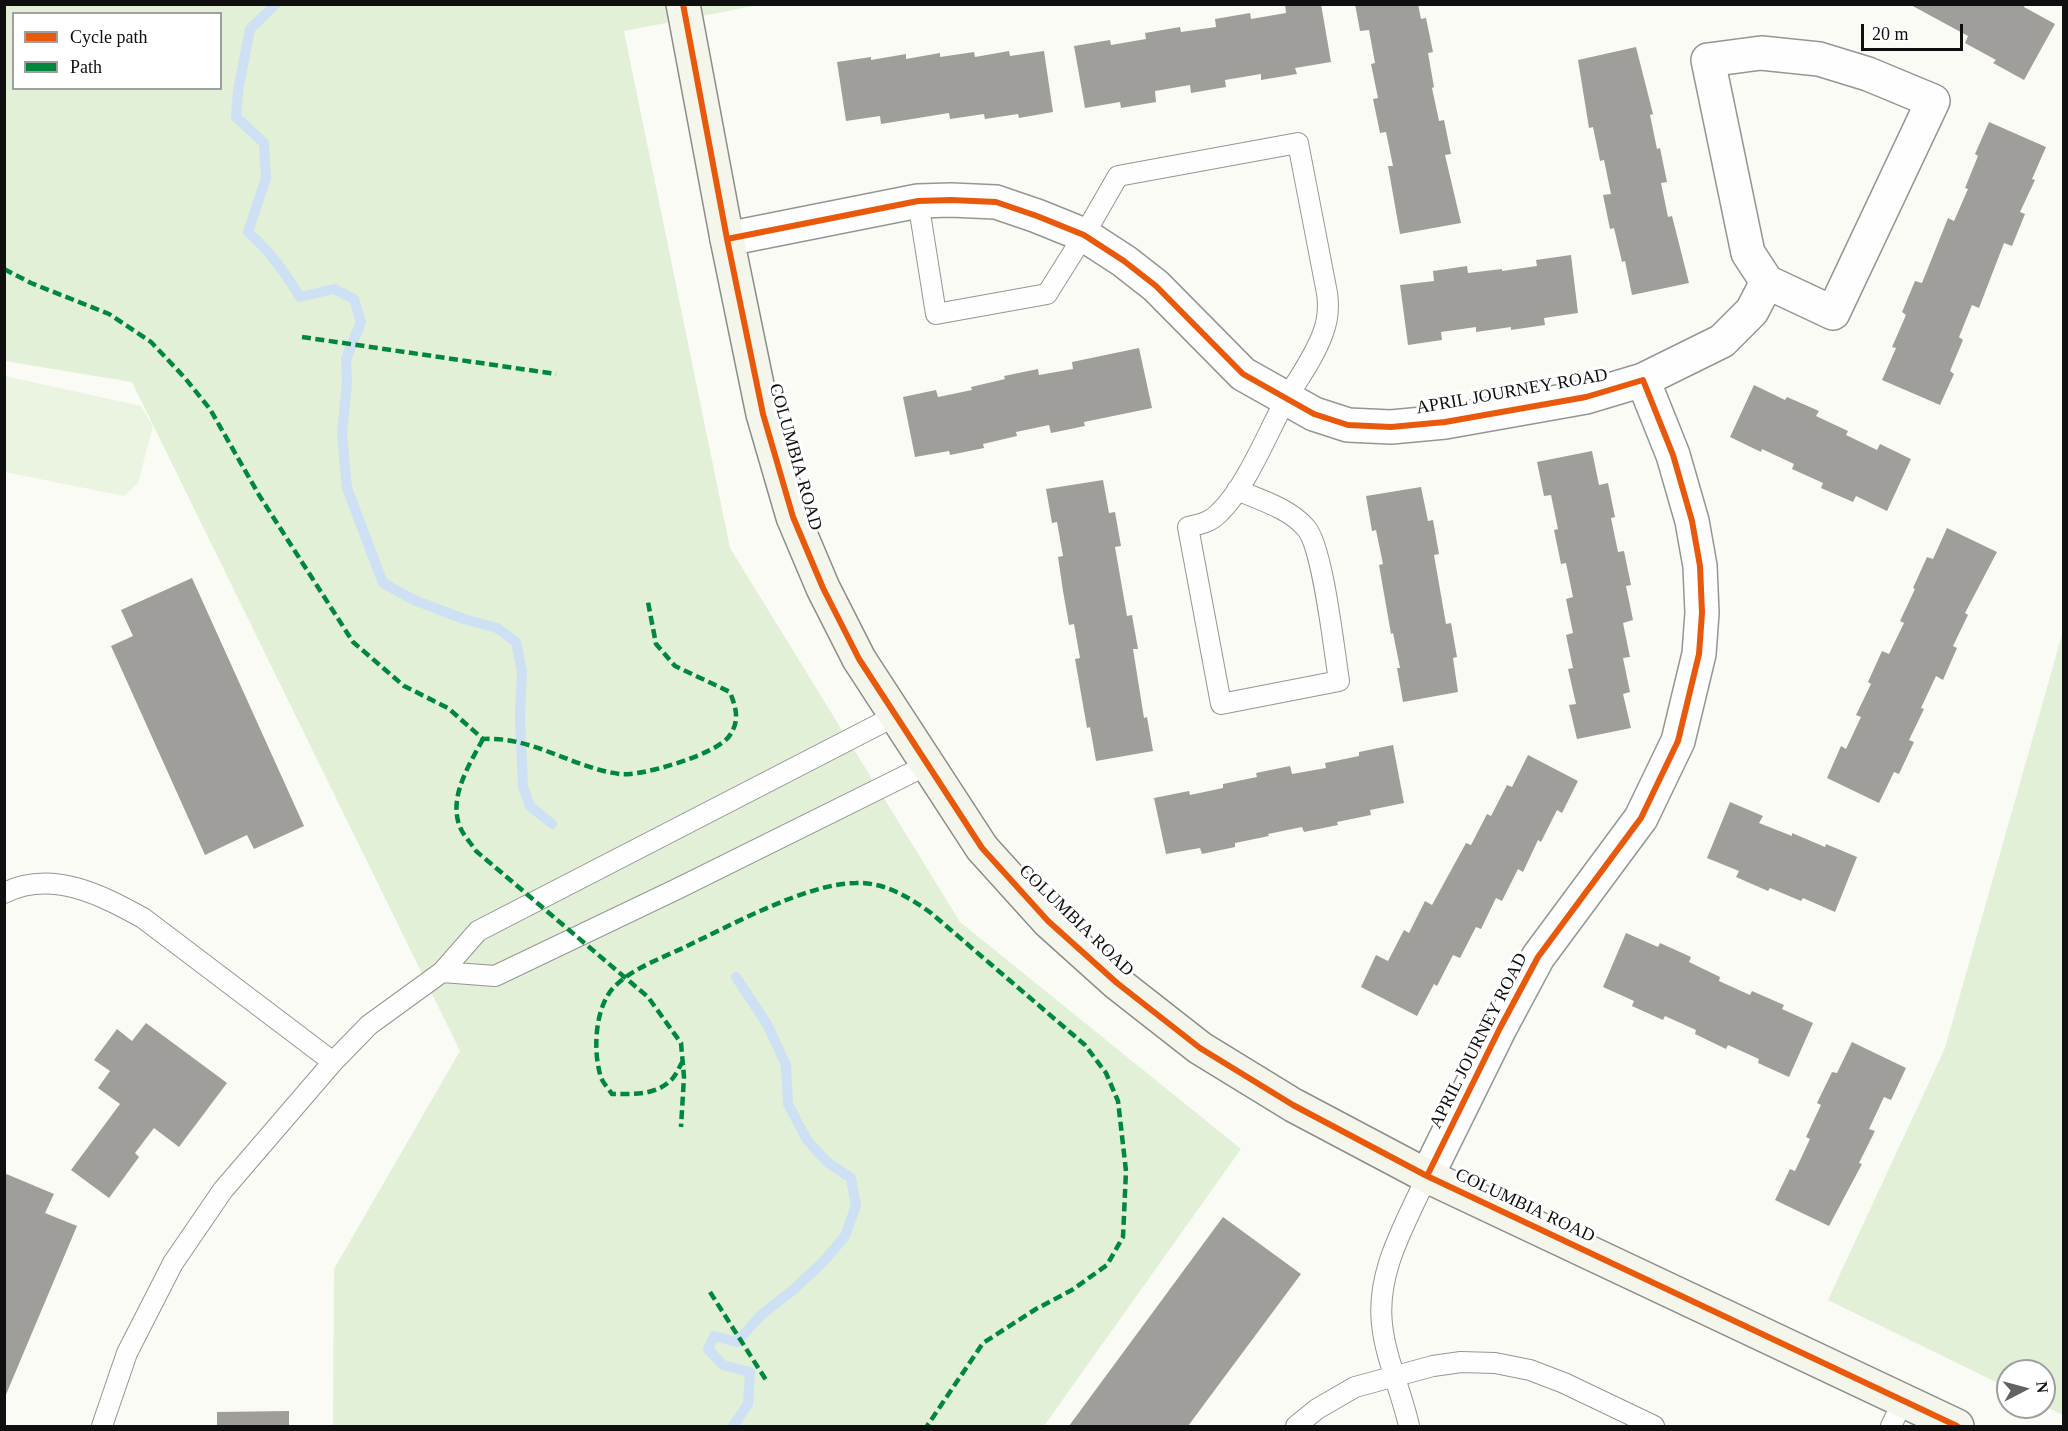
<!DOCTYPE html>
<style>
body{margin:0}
#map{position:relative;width:2068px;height:1431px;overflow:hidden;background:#fbfbf6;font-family:"Times New Roman",serif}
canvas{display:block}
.frame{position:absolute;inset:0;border:6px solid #0f0f0f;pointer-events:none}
.legend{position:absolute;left:12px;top:12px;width:210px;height:78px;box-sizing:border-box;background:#fff;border:2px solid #9f9f9f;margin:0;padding:8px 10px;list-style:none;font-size:18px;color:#0f0f0f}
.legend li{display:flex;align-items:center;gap:12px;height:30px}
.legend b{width:30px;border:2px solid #9f9f9f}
.north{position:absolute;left:1996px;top:1359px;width:60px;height:60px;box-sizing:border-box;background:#fff;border:2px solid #9f9f9f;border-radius:50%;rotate:84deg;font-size:16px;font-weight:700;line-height:24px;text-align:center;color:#0f0f0f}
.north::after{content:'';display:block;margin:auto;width:21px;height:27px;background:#626260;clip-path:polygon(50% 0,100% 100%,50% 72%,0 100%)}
.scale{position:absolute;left:1861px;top:24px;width:102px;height:27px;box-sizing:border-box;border:3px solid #0f0f0f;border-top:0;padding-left:8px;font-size:18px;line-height:21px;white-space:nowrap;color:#0f0f0f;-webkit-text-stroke:4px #fff;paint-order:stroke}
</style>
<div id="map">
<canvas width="2068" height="1431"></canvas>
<div class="frame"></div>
<ul class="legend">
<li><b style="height:8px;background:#e8590c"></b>Cycle path</li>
<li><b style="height:8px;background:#00873e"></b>Path</li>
</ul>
<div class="north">N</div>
<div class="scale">20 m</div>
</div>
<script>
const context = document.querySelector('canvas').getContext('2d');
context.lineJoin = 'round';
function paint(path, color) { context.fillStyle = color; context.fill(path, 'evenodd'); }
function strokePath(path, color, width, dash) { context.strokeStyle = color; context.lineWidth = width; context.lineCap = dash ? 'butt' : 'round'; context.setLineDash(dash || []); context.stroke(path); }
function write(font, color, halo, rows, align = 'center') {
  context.font = font + ' "Times New Roman",serif'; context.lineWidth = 6; context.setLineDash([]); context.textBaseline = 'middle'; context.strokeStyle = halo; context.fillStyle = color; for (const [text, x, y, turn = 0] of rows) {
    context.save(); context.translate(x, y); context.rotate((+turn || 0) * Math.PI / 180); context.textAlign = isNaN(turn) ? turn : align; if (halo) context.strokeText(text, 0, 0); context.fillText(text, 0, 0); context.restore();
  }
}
const green = new Path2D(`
 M4 5H759L624 31 730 548 960 922 1241 1149 1044 1426H333L334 1269 460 1051 132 382 5 361ZM14 14H220V88H14Z
 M2063 631 2064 1415H2063L2044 1406V1371H2008V1388L1828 1300 1945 1048Z`);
const pitch = new Path2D(`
 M5 376 141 406 153 426 138 483 124 496 5 472Z`);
const stream = new Path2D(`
 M276 4 250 29 238 91 236 117 264 143 266 178 248 232C270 251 285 273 300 297L334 289 354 299 361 322 346 359 347 382 342 434 347 488 383 583 414 600 464 619 497 628 516 642 522 672 520 716 523 787 530 806 552 824
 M733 1426 748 1404 750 1372 723 1365 708 1349 714 1336 737 1342 760 1316 793 1290 823 1262 845 1236 856 1206 851 1178 827 1162 807 1140 788 1104 786 1065 767 1024 736 977`);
const building = new Path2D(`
 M1285 4H1321L1331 62 1295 68 1297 74 1261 80V74L1225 80 1226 87 1191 93 1190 85 1155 91 1156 102 1121 108 1120 102 1085 108 1074 46 1110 40 1111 45 1146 39 1145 33 1180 27 1181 32 1216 27 1215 19 1250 13 1251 19 1286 13Z
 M1355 4H1418L1421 19 1426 18 1433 52 1428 53 1434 87 1432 88 1439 121 1444 120 1451 154 1445 155 1461 223 1400 234 1388 166H1393L1386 132 1380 133 1373 99 1378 98 1371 64 1375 63 1369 30 1360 31Z
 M1909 4H2025L2024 7 2055 24 2024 80 1993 63 1996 60 1965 43 1968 36Z
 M1636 47 1653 114 1650 115 1657 149 1660 148 1667 182 1661 183 1668 217 1672 216 1689 283 1632 295 1625 261 1622 262 1614 228 1610 229 1603 195 1611 194 1604 160 1600 161 1593 127 1589 128 1578 60Z
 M1009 51 1010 56 1044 51 1053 112 1019 118 1018 114 985 119 984 114 950 119 949 113 881 124 880 116 846 121 837 62 871 57V60L906 54V59L940 53V57L974 52 975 57Z
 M1989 122 2046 147 2032 179 2035 180 2020 212 2025 214 2012 246 2004 243 1979 308 1972 305 1959 337 1963 340 1950 371 1954 374 1940 405 1882 380 1896 348 1892 347 1906 315 1902 312 1915 281 1922 283 1948 218 1954 221 1968 189 1965 188 1978 156 1975 154Z
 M1571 255 1578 313 1544 318 1545 325 1511 330V327L1476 332V327L1441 332 1442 340 1408 345 1400 285 1434 281 1433 271 1467 266 1468 273 1502 269V271L1537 266 1536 260Z
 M1139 348 1152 408 1084 422 1085 426 1051 433 1049 425 1016 432 1017 436 983 444 984 448 950 455 949 451 915 457 903 397 936 390 938 397 972 390 971 387 1005 379 1004 376 1038 369 1039 375 1073 369 1072 362Z
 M1754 385 1785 400 1787 397 1819 411 1816 416 1848 431 1846 435 1877 450 1880 444 1911 459 1887 511 1856 496 1853 502 1821 488 1823 483 1792 469 1794 464 1762 449 1761 452 1730 437Z
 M1592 451 1599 485 1608 483 1615 517 1611 518 1618 552 1624 551 1631 585 1626 586 1633 620 1623 623 1630 657 1623 658 1630 692 1623 694 1631 728 1577 739 1569 705 1576 704 1568 669 1573 668 1566 635 1573 633 1566 599 1573 597 1566 563 1561 564 1554 530 1558 529 1551 495 1544 496 1537 462Z
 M1103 480 1109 513 1115 512 1121 546 1115 547 1127 616 1132 615 1138 649H1133L1144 718 1147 717 1153 751 1096 761 1090 727 1087 728 1075 659 1080 658 1074 624 1069 625 1063 591 1058 557 1063 556 1057 522 1052 523 1046 489Z
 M1421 487 1428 521 1433 520 1439 554 1434 555 1446 624 1451 623 1457 657 1453 658 1458 692 1403 702 1397 668H1400L1393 633 1391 634 1379 565 1383 564 1376 530 1372 531 1366 496Z
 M1947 528 1997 552 1965 613 1968 615 1953 646 1957 648 1943 680 1936 676 1921 708 1924 709 1909 740 1914 742 1899 774 1894 772 1879 803 1827 778 1841 746 1846 749 1861 717 1856 715 1871 684 1868 682 1882 651 1889 654 1904 623 1900 621 1915 589 1913 588 1927 557 1933 559Z
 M192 578 304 826 254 849 247 835 205 855 111 646 133 636 121 610Z
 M1393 745 1404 803 1370 810 1371 815 1337 822 1338 825 1304 832 1302 827 1268 834 1269 836 1235 843V847L1202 854 1200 848 1166 854 1154 798 1189 791 1190 795 1223 788V784L1257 777 1256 773 1290 766 1292 774 1326 768 1325 763 1359 756V752Z
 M1528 755 1578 781 1562 813 1557 810 1541 842 1538 840 1523 872 1518 869 1502 901 1496 898 1481 929 1476 927 1460 958 1453 955 1437 986 1434 984 1417 1016 1361 987 1376 955 1388 961 1404 930 1409 933 1425 901 1432 905 1466 843 1471 845 1487 814 1491 816 1507 785 1512 787Z
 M1730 802 1763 816 1759 823 1792 836V833L1825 847 1826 844 1857 857 1835 912 1803 898 1801 901 1770 888 1768 891 1736 877 1739 871 1707 858Z
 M1626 933 1658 947 1660 943 1691 957 1689 962 1720 977 1719 981 1750 995 1752 991 1784 1005 1782 1009 1813 1023 1789 1077 1758 1063 1759 1059 1728 1045 1726 1049 1695 1034 1696 1030 1665 1016 1663 1020 1632 1006 1634 1001 1603 987Z
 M146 1023 227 1083 179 1147 154 1128 135 1153 139 1157 109 1198 71 1170 120 1104 98 1088 110 1071 94 1060 117 1029 132 1041Z
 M1852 1042 1906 1068 1891 1100 1884 1097 1869 1129 1875 1131 1859 1163 1862 1164 1829 1226 1775 1200 1790 1169 1795 1171 1810 1139 1806 1137 1821 1105 1817 1103 1832 1072 1837 1073Z
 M4 1173 54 1194 45 1213 77 1226 5 1397Z
 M1223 1217 1301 1274 1188 1426H1069Z
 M289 1411V1426H217V1412Z`);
const service = new Path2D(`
 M918 201 936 314 1047 294 1084 235 1118 176 1298 143 1327 293C1329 307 1328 320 1323 333 1314 358 1298 379 1285 401 1267 434 1246 487 1220 512 1211 522 1201 524 1188 527L1221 704 1339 681C1334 650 1323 547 1306 528 1289 508 1260 500 1237 490
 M4 893C52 869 101 895 143 918L333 1062
 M442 972 495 976 679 888 927 765
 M102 1426 127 1353 173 1263 223 1190 333 1062 369 1025 442 972 478 931 895 716
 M1296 1426 1317 1409 1355 1387 1433 1366 1461 1362 1495 1363 1530 1370 1564 1383 1654 1426
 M1409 1426C1402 1393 1385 1357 1382 1324 1376 1271 1406 1223 1427 1176
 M1891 1426 1903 1401`);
const minor = new Path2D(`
 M727 239 918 201 951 200 996 202 1037 216 1084 235 1124 261 1156 286 1243 374 1314 414 1348 425 1391 427 1445 422 1586 397 1643 380 1673 455 1692 521 1700 566 1702 613 1699 654 1678 741 1641 818 1538 957 1500 1028 1427 1176
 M1643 380 1722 341 1752 311 1767 282 1748 253 1708 60 1761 53 1819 59 1868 74 1933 101 1833 313 1767 282`);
const secondary = new Path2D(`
 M683 4 727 239 763 414 793 517 823 588 859 659 982 848 1048 921 1117 983 1200 1048 1293 1105 1427 1176 1957 1426`);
const quiet = new Path2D(`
 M4 269 31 283 109 314 151 342 185 378 210 409 259 495 353 642 404 686 448 708 483 739C532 736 573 768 620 774 640 777 719 754 730 735 740 720 736 708 730 692L675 666 656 644 648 602
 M302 337 556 374
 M483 739C469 765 448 798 460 827 463 835 471 843 476 851L648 997 681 1043 684 1077 681 1127
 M683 1061C679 1067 676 1076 670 1081 654 1096 631 1094 612 1094 608 1088 601 1081 600 1074 593 1049 595 1007 614 987 633 968 662 958 685 947 729 926 808 883 856 883 884 882 909 897 931 913L1085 1045 1106 1073 1118 1101 1126 1171 1123 1237 1107 1265 1072 1290 1036 1309 983 1343 927 1426
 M710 1292 766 1380`);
const cycleway = new Path2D(`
 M683 4 727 239 763 414 793 517 823 588 859 659 982 848 1048 921 1117 983 1200 1048 1293 1105 1427 1176 1957 1426
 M727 239 918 201 951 200 996 202 1037 216 1084 235 1124 261 1156 286 1243 374 1314 414 1348 425 1391 427 1445 422 1586 397 1643 380 1673 455 1692 521 1700 566 1702 613 1699 654 1678 741 1641 818 1538 957 1500 1028 1427 1176`);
const streetNames = [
 ["APRIL JOURNEY ROAD",1512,392,-10],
 ["COLUMBIA ROAD",795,457,74],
 ["COLUMBIA ROAD",1076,921,44],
 ["APRIL JOURNEY ROAD",1479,1041,-63],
 ["COLUMBIA ROAD",1525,1206,25]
];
paint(green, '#e1f0d7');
paint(pitch, '#ebf4e1');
strokePath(stream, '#cee0f3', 10);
paint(building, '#9f9e9b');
strokePath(service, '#959593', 22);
strokePath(minor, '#959593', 36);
strokePath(secondary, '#8c8c8a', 36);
strokePath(service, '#fefefe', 20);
strokePath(minor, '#fefefe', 33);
strokePath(secondary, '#f4f5eb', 33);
strokePath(quiet, '#00873e', 4.5, [9, 4.5]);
strokePath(cycleway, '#e8590c', 6);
write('18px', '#0f0f0f', '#fff', streetNames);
</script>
